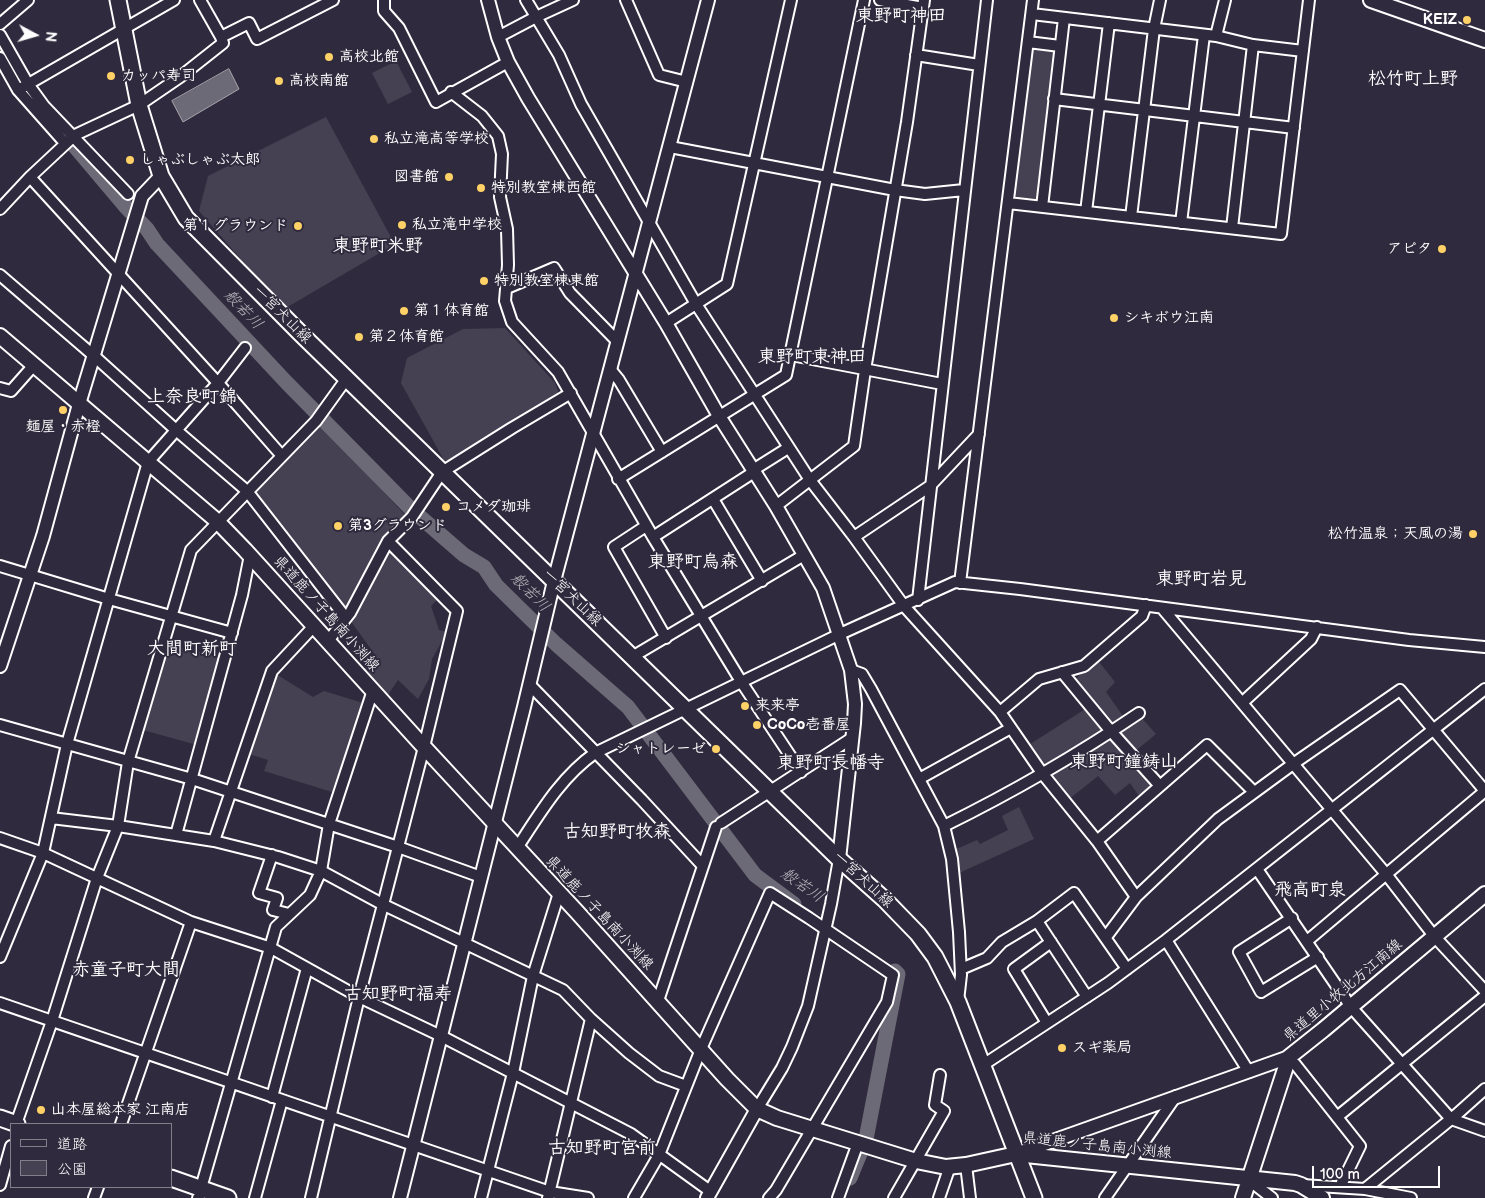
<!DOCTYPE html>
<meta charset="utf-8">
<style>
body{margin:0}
#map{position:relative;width:1485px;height:1198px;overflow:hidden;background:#2f2a3d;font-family:"Balsamiq Sans","Klee One",sans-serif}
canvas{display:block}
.legend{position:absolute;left:10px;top:1123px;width:162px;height:65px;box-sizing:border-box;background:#2f2a3d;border:1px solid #827f8b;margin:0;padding:6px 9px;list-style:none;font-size:15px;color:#fff}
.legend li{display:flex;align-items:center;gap:10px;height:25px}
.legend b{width:25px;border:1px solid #827f8b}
.north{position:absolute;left:10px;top:10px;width:50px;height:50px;-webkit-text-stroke:4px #2f2a3d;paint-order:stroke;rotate:96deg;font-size:14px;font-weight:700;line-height:20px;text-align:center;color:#fff}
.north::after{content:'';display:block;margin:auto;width:18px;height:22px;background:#fff;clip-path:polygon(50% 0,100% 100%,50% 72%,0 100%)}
.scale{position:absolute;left:1312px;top:1166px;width:128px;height:22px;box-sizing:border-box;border:2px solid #fff;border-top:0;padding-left:6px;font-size:15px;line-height:18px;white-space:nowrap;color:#fff;-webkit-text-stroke:4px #2f2a3d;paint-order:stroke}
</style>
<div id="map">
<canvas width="1485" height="1198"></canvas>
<ul class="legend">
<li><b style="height:6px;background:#2f2a3d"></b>道路</li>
<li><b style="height:14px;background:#464152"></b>公園</li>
</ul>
<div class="north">N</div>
<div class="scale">100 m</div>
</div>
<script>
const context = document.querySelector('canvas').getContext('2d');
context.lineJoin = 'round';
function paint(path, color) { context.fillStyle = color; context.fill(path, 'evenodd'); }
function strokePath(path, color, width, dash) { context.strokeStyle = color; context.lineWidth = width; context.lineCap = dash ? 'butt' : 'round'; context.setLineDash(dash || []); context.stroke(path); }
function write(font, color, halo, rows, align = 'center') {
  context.font = font + ' "Balsamiq Sans","Klee One",sans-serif'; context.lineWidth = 4; context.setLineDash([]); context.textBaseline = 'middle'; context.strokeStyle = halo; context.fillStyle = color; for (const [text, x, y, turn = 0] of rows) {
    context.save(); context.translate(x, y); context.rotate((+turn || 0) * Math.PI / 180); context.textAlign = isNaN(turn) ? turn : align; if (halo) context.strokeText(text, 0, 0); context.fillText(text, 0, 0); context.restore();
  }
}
const green = new Path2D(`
 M1031 46 1055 49 1038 199 1014 197Z
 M396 61 412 92 388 104 372 73Z
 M326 117 393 241 390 247 284 309 199 211 208 176Z
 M505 328 555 383 558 391 557 395 453 461 444 460 401 383 407 358 463 329Z
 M320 424 406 516 385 535 347 611 253 492Z
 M389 548 439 598 431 606 439 630 447 632 432 659 429 679 418 699 398 680 388 695 362 672 376 656 350 620Z
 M167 643 221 658 197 745 143 730Z
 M1096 658 1115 682 1106 692 1125 719 1111 729 1073 682Z
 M276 674 313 697 324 691 363 703 332 792 264 771 268 760 246 753Z
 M1087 708 1107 730 1044 768 1027 746Z
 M1140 716 1156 734 1133 753 1115 732Z
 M1111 735 1156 786 1141 799 1130 783 1115 795 1098 776 1068 800 1047 773Z
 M1019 807 1034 839 959 873 954 850 977 840 980 844 1008 830 1002 816Z`);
const water = new Path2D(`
 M229 69 239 89 183 122 172 101Z`);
const river = new Path2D(`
 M0 47 19 78 31 94
 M60 129 125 206 147 229 157 244 287 383 411 509 464 555 484 567 496 585 556 644 628 707 755 875 794 904
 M850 1178 866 1139 898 974 895 971`);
const minor = new Path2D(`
 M200 0 221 37
 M384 0V11L399 28 436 102 508 62
 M526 0 559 55 581 104 696 304 810 480 854 537 904 606 1000 712 1042 773 1097 841 1136 897
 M626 0 659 75 687 82
 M880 0 923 8
 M1032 14 1216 36 1253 45 1303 51
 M0 24 28 0
 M0 35 28 84 44 106 128 194
 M1216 36 1225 0
 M498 37 536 17 573 0
 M1028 42 1060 46
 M916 55 979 65
 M0 58 18 90 65 143
 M18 90 174 0
 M451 92 482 116 498 136 502 154 500 197 507 229 508 265 505 301 512 322 558 372 653 537 742 683 801 772
 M1054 99 1294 128
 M670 147 895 190 925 194 964 190
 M30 177 218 383 282 456
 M1008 203 1281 234 1309 0
 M1042 207 1064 18
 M0 209 30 177 75 135 139 105 180 77 223 43 221 37 249 23 257 39 333 0
 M1086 212 1109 23
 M1131 217 1154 29 1160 0
 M1181 223 1204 35
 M1232 228 1253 45
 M0 275 93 355 176 430 247 491 346 618
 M507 288 554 268 570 293 617 341
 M666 323 727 284 791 0
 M791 355 942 384
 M610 369 619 380 662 452
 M0 388 11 391 34 365
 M753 470 788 448
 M618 479 786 375 864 0
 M713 499 762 581
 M776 506 854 446 865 370 907 122 924 0
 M646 526 614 547 666 638
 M653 537 754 472
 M854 537 930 486 979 434
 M0 566 109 599 232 633
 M960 583 1033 0
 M918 600 987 0
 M1162 608 1386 874 1434 936 1485 991
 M328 641 350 613 388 541 412 517 442 472 512 428 571 393
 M632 657 804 555
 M851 670 862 674 871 689 944 826 952 859 959 932 961 975 958 1001
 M1062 672 1109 729 1160 786
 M529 684 642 800 703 866
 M1242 703 1311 639 1317 627
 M1000 712 1039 679 1084 666 1142 616 1146 605
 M0 725 192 779 398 847 481 877
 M919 779 1011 728
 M51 818 118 826 214 841 278 857 321 871 384 905 563 990 591 1019 548 1198
 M721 823 852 738
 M944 826C1011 793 1077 755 1139 713
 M176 835 242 595 250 555
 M0 838 43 853 191 922 271 948 359 997 441 1036 631 1134 710 1191
 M214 841 272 671 314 626
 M1097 841 1207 745 1254 792
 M517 848C540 813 561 777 595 753L840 634 955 582 1020 589 1409 640 1485 647
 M272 855 259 893 277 898 273 910 289 914
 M1257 869 1351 1007 1451 1119 1485 1131
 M1292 918 1239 952 1261 992 1318 957
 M1037 921 1087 997
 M1106 937 1136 897 1218 819 1293 764 1400 690 1485 791
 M1166 940 1249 1072
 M1307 941 1485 791
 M0 957 43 853 67 744 148 462 218 383 245 348
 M961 969 987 958 1002 942 1037 921 1074 893 1127 969
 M658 1001 716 827
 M0 1003 550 1192 588 1198
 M591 1019 629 1053 659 1076 686 1086
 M1047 1023 1014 969 1051 942
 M1288 1060 1295 1064 1360 1146 1340 1187
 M983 1065 1108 983 1166 940 1485 689
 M272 1097 307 968
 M757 1109 782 1068 792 1047 808 1006 831 904 839 859
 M1337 1117 1485 996
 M16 1124 52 1021 97 878 118 826 128 762 191 550 316 421 347 378
 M121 1124 191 922
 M966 1165 970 1198
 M1249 1180 1272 1198
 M0 1185 11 1146
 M1302 1185 1365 1189 1411 1198
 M201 1188 276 927 310 895 321 871 329 824 373 690
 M1365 1189 1456 1115 1485 1089
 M94 1198 98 1187
 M198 1198 199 1197
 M255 1198 282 1100
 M311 1198 359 997 424 747 457 611 388 541
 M481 1198 513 1073 533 976 559 893
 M634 1198 659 1155 701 1049 770 893 809 918 893 975 887 1002 776 1190 769 1198
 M838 1198 858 1143
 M894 1198 944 1111 935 1105 940 1075
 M939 1198 950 1166
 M1105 1198 1176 1096`);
const tertiary = new Path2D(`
 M488 0 498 37 508 62 528 98 666 323 719 416 776 506 823 588 851 670 855 704 854 723 839 859
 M0 666 43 536 79 404 142 196 161 176
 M1016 1154 1289 1057
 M400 1198 524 707 554 581 708 0
 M707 1198 757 1109`);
const secondary = new Path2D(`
 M1371 0 1485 40
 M0 336 217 521 245 550 424 747 577 912 727 1079 757 1109 777 1118 916 1161 946 1167 966 1165 1016 1154 1295 1183 1301 1185 1322 1198
 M1243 1198 1289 1057 1323 1030 1485 894`);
const primary = new Path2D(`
 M118 0 139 105 161 176 186 218 301 334 839 859 885 900 918 934 935 957 958 1002 1034 1198
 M0 1118 17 1124
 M171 1178 228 1198`);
const markers = [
 [1467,20,5,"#ffd166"],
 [329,57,5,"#ffd166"],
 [111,76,5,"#ffd166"],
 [279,81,5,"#ffd166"],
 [374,139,5,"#ffd166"],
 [130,160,5,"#ffd166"],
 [449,177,5,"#ffd166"],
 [481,188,5,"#ffd166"],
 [402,225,5,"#ffd166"],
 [298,226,5,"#ffd166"],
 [1442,249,5,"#ffd166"],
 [484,281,5,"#ffd166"],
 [404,311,5,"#ffd166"],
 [1114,318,5,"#ffd166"],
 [359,337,5,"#ffd166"],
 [63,410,5,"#ffd166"],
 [446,507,5,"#ffd166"],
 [338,526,5,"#ffd166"],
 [1473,534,5,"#ffd166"],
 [745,706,5,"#ffd166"],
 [757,725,5,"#ffd166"],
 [716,749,5,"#ffd166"],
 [1062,1048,5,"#ffd166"],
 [41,1110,5,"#ffd166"]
];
const poiNames = [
 ["KEIZ",1457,20,"right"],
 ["高校北館",339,57],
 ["カッパ寿司",121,76],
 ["高校南館",289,81],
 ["私立滝高等学校",384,139],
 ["しゃぶしゃぶ太郎",140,160],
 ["図書館",439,177,"right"],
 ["特別教室棟西館",491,188],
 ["私立滝中学校",412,225],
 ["第１グラウンド",288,226,"right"],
 ["アピタ",1432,249,"right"],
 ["特別教室棟東館",494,281],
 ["第１体育館",414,311],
 ["シキボウ江南",1124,318],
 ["第２体育館",369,337],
 ["麺屋・赤橙",63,427,"center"],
 ["コメダ珈琲",456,507],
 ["第3グラウンド",348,526],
 ["松竹温泉；天風の湯",1463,534,"right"],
 ["来来亭",755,706],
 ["CoCo壱番屋",767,725],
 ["シャトレーゼ",706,749,"right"],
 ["スギ薬局",1072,1048],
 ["山本屋総本家 江南店",51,1110]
];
const streetNames = [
 ["一宮犬山線",282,315,45],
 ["一宮犬山線",572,598,44],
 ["県道鹿ノ子島南小渕線",326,614,48],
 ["一宮犬山線",863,880,43],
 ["県道鹿ノ子島南小渕線",599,913,47],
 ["県道里小牧北方江南線",1343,991,-40],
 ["県道鹿ノ子島南小渕線",1097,1146,6]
];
const waterNames = [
 ["般若川",243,310,47],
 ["般若川",530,593,45],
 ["般若川",802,886,35]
];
const quarterNames = [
 ["東野町神田",901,16],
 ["松竹町上野",1413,79],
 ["東野町米野",378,246],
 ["東野町東神田",812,357],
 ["上奈良町錦",192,397],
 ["東野町烏森",693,562],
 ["東野町岩見",1201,579],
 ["大間町新町",192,649],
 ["東野町鐘鋳山",1124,762],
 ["東野町長幡寺",831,763],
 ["古知野町牧森",617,832],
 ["飛高町泉",1310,890],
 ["赤童子町大間",126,970],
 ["古知野町福寿",398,994],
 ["古知野町宮前",602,1148]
];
paint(green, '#464152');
paint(water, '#6d6a77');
strokePath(water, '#a7a6ad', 1);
strokePath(river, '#6d6a77', 15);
strokePath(minor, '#fff', 14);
strokePath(tertiary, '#fff', 16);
strokePath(secondary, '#fff', 18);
strokePath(primary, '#fff', 19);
strokePath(minor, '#2f2a3d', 10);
strokePath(tertiary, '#2f2a3d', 12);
strokePath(secondary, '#2f2a3d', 14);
strokePath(primary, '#2f2a3d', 15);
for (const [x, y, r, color] of markers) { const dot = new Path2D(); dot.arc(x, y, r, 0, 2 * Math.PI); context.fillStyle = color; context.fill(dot); strokePath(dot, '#2f2a3d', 2); }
write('bold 15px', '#fff', '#2f2a3d', poiNames, 'left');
write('15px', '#fff', '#2f2a3d', streetNames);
write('italic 16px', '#b6b4bb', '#2f2a3d', waterNames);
write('bold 18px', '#fff', '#2f2a3d', quarterNames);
</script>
